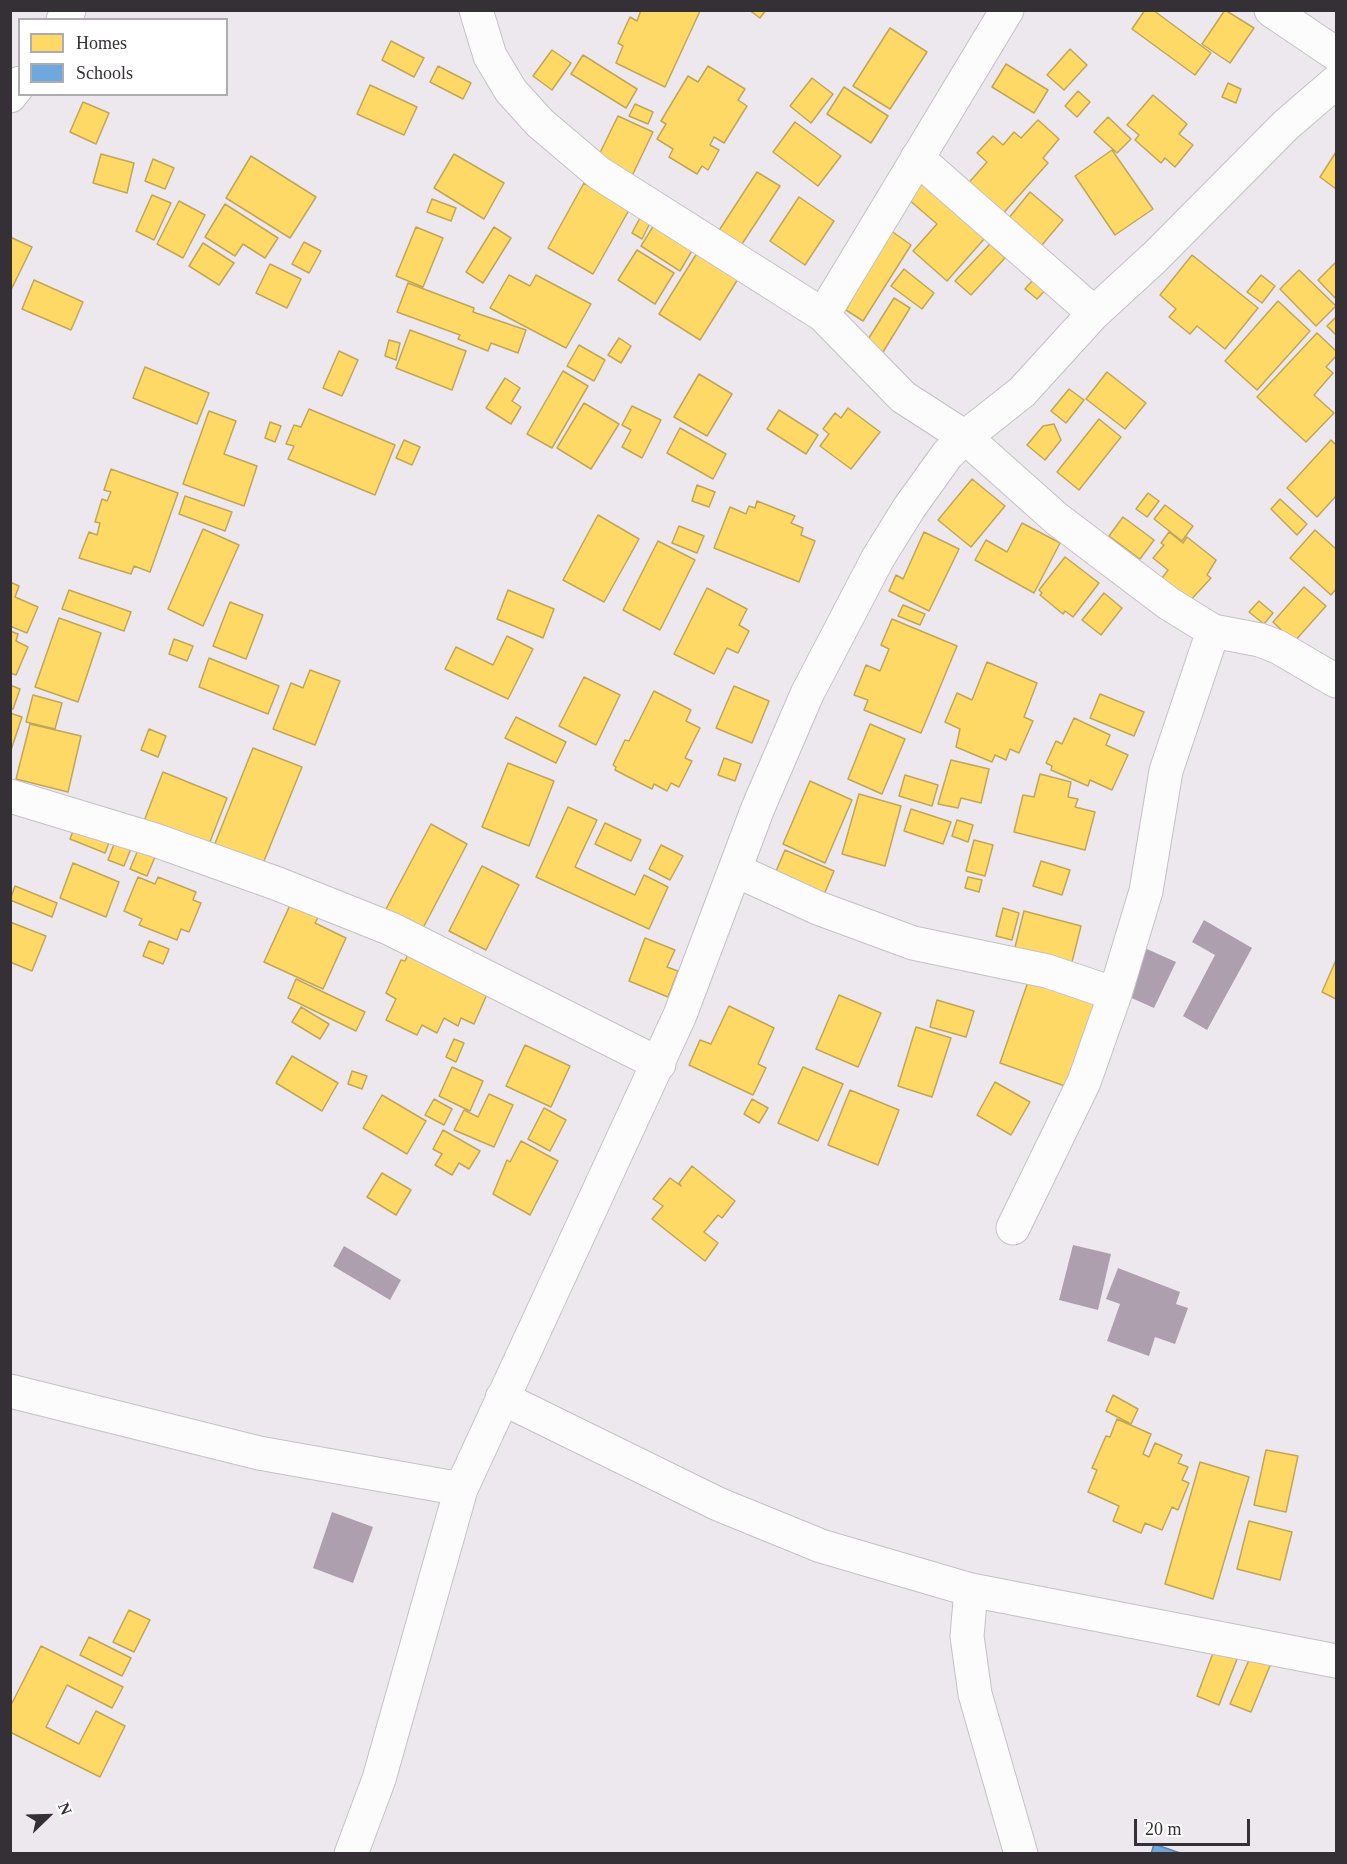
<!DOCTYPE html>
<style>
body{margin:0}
#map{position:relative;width:1347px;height:1864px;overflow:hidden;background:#ede8ee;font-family:"Times New Roman",serif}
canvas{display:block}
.frame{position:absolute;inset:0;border:12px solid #343035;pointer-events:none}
.legend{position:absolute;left:18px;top:18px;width:210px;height:78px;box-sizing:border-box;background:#fff;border:2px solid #aeacae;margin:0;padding:8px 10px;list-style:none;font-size:18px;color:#343035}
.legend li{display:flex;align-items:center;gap:12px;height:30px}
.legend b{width:30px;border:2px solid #aeacae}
.north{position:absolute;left:18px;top:1786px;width:60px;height:60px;-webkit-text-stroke:4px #fff;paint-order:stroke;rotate:67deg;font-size:16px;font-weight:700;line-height:24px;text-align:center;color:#343035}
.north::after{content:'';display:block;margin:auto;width:21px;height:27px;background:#343035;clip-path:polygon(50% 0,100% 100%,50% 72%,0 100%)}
.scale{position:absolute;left:1134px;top:1819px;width:116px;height:27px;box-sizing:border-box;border:3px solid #343035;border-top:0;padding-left:8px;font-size:18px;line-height:21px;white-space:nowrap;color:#343035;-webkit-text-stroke:4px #fff;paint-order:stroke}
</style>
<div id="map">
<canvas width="1347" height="1864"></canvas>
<div class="frame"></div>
<ul class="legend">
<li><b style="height:16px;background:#ffd966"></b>Homes</li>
<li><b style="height:16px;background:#6fa8dc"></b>Schools</li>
</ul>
<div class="north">N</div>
<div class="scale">20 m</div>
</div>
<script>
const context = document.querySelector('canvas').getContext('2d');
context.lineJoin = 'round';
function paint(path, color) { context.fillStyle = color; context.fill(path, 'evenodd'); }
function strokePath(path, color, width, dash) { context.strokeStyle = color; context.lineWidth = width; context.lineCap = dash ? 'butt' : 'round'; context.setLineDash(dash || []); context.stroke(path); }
const homes = new Path2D(`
 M641 10 700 11 665 87 616 63 623 46 618 43 630 17 637 21Z
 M749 10H766L760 18Z
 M1145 10H1153L1211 53 1195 75 1132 29Z
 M1225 10 1254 28 1230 63 1202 44Z
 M890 28 927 52 890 109 853 86Z
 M391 41 424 58 414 77 382 60Z
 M1070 49 1087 65 1064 90 1047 75Z
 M552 50 571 63 552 90 533 76Z
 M583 55 637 89 626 108 571 74Z
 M1006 64 1048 90 1034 113 992 87Z
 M438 66 471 83 463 99 430 82Z
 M708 66 745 89 738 100 747 106 724 143 714 137 710 145 719 150 708 170 702 166 697 174 669 157 673 149 657 139 666 124 661 121 688 76 698 82Z
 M812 78 833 94 811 123 790 106Z
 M1228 83 1241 89 1236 103 1222 97Z
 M370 85 417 107 404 135 357 114Z
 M844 87 888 116 871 143 827 114Z
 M1078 91 1090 102 1077 117 1065 106Z
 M1153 95 1187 124 1179 134 1193 145 1175 167 1165 158 1161 163 1135 140 1139 135 1127 125Z
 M83 102 109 113 96 144 70 132Z
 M635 104 653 112 648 124 629 116Z
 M618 116 653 132 631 178 596 161Z
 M1108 117 1131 139 1117 153 1094 132Z
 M1038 120 1059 139 1043 158 1048 163 999 218 965 187 987 162 977 153 993 136 1003 145 1014 132 1021 138Z
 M795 122 841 156 818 186 773 152Z
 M1112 150 1153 209 1115 235 1075 176Z
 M1336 152V189L1320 177Z
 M101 154 134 163 127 193 93 183Z
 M454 154 504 183 484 219 434 188Z
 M251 156 316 197 290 238 226 198Z
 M153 159 174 168 165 189 145 181Z
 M757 172 780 186 740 247 718 232Z
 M584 183 629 210 593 274 548 248Z
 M923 183 985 238 947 281 913 251 937 224 908 199Z
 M1030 192 1063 220 1036 252 1004 224Z
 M152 195 171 203 154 240 136 231Z
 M799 197 834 221 805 265 770 241Z
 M432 199 456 208 451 221 427 212Z
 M179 201 205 215 183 258 157 244Z
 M225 204 278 238 265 258 243 244 235 256 205 237Z
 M641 216 651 221 642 239 632 233Z
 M654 225 693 249 680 271 641 246Z
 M416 227 443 238 423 287 396 276Z
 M494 227 511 238 483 283 466 272Z
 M890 230 911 245 863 321 846 310Z
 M10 237 32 247 10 292Z
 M304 242 321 251 309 273 292 264Z
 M203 243 234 263 219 285 189 266Z
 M990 244 1005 258 971 295 955 281Z
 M637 250 674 273 655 304 618 280Z
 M697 253 738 279 700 340 659 314Z
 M1192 255 1258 308 1225 349 1197 326 1190 334 1169 317 1176 309 1160 295Z
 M1336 262V299L1318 280Z
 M270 264 301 279 287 308 256 293Z
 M904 269 934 293 922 309 891 286Z
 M1299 270 1336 306 1316 326 1280 289Z
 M1039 273 1051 284 1037 299 1025 289Z
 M509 275 530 286 536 275 591 304 566 348 490 308Z
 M1261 275 1275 286 1262 303 1247 292Z
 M34 280 83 302 71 330 22 309Z
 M408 283 474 308 473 312 526 330 518 353 491 343 488 351 458 339 460 335 397 312Z
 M894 298 910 308 883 352 867 341Z
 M1278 301 1310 331 1257 390 1225 361Z
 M1336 317V335L1327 326Z
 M410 330 466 351 452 390 396 368Z
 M1317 333 1336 351V356L1326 367 1333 373 1314 395 1334 413 1306 442 1257 397Z
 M619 338 631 346 621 363 608 355Z
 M389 340 400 343 396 360 385 356Z
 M579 345 605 360 594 381 567 366Z
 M339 351 358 360 342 396 323 388Z
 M145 367 209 393 197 424 133 398Z
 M563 371 588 386 552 448 527 434Z
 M1107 372 1146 403 1125 429 1086 399Z
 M699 374 732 394 707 436 674 417Z
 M505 378 520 388 512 401 521 407 511 424 486 408Z
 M1069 389 1084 400 1066 423 1051 411Z
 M584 403 619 424 591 469 557 448Z
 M632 406 661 420 642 458 622 447 631 430 622 425Z
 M848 408 880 432 851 469 820 446 829 434 823 429 835 413 841 418Z
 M309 409 395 445 375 495 288 459 294 446 286 444 294 425 301 427Z
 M779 410 818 435 806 454 767 429Z
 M209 411 236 421 224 454 257 466 244 506 183 484Z
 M1099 419 1121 437 1079 490 1057 472Z
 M270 422 281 426 275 442 265 438Z
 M1054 424 1061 440 1045 460 1027 445 1043 426Z
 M680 428 726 454 713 479 667 453Z
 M404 440 420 447 412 465 396 458Z
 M1331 440 1336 445V496L1317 517 1287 488Z
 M111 469 178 493 150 572 134 566 131 574 79 558 89 532 97 535 100 523 95 522 102 499 107 501 111 492 104 490Z
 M972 479 1005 506 971 547 938 520Z
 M697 485 715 492 709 507 692 501Z
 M1148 493 1159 501 1147 517 1136 509Z
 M185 496 232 512 225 531 179 514Z
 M1280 499 1307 524 1297 535 1271 509Z
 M757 501 795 516 791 523 803 528 801 535 815 541 799 582 714 548 730 507 746 514 749 506 755 508Z
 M1165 505 1193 526 1182 541 1154 519Z
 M598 515 639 539 604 602 563 580Z
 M1123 517 1154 540 1140 559 1109 536Z
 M1022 523 1060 543 1034 593 975 560 986 540 1007 552Z
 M679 526 704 536 697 553 672 543Z
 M203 529 239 545 203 626 168 609Z
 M1315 530 1336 549V589L1331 595 1290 558Z
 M924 532 959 549 929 611 889 591 896 575 903 579Z
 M1169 532 1183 543 1187 537 1216 560 1207 575 1211 578 1188 603 1160 581 1168 570 1153 558 1164 545 1161 543Z
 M658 541 695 560 660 630 623 610Z
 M1065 557 1099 583 1073 617 1065 611 1063 614 1040 595 1042 593 1039 590Z
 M10 582 19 586 15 597 38 607 27 633 10 626Z
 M1304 587 1326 606 1294 642 1273 622Z
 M707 588 747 609 739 625 749 631 738 653 727 648 714 674 674 654Z
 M69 590 131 612 124 631 62 609Z
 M508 590 554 609 543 638 497 619Z
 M1104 593 1122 608 1101 635 1082 620Z
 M1259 601 1273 613 1264 624 1249 612Z
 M230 602 263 615 246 659 213 646Z
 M903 605 925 614 920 625 898 616Z
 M59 618 101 633 78 702 35 687Z
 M892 619 957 646 921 733 864 710 868 700 854 695 866 665 880 671 889 649 881 645Z
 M10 631 18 634 16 641 28 647 16 675 10 673Z
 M507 636 533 649 508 699 445 669 456 647 493 665Z
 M174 639 193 646 187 661 169 654Z
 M209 658 279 686 268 714 199 687Z
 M987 662 1037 683 1024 717 1033 721 1019 753 1010 749 1006 760 995 755 992 762 956 747 960 729 945 722 957 693 972 700Z
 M310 670 340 681 315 745 273 729 291 683 303 688Z
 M584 677 620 695 596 745 559 726Z
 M10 685 20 689 13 709 10 708Z
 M734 686 769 701 752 743 716 728Z
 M654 691 691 710 686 721 700 728 685 758 692 761 679 787 671 783 667 791 654 784 652 789 615 770 616 767 613 765 625 740 629 741Z
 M1100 694 1144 712 1134 736 1090 718Z
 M33 695 62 703 55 729 26 722Z
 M10 713 22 717 10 753Z
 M516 717 566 742 556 763 505 738Z
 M1074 718 1110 735 1106 745 1128 755 1112 790 1090 780 1088 786 1051 770 1052 766 1046 763 1056 741 1062 744Z
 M30 724 81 736 68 792 16 779Z
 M870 724 905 739 882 794 848 779Z
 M149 729 166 736 158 757 141 750Z
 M253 748 302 767 262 866 214 846Z
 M724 758 741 764 735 781 718 775Z
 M951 760 989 769 981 803 961 798 958 808 938 804Z
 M508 763 554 781 529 846 482 827Z
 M163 772 227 798 208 847 144 821Z
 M1040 774 1071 782 1068 797 1078 799 1075 807 1095 812 1085 850 1014 832 1023 795 1034 797Z
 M905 775 938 785 932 806 899 796Z
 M810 781 852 800 825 863 783 844Z
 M859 794 901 806 885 866 842 854Z
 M568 807 597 820 575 867 635 895 644 875 668 887 649 929 536 877Z
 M911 809 951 822 943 844 904 831Z
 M957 820 973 825 968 842 952 836Z
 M605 823 641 840 631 861 595 844Z
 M431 824 467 844 423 928 386 909Z
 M75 826 110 840 105 853 70 839Z
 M116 839 132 846 124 866 108 860Z
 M974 840 993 845 985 876 966 871Z
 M661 845 683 856 670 880 649 869Z
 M138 850 155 857 147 876 130 869Z
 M785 850 834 871 823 897 774 876Z
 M1041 861 1070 870 1062 895 1033 886Z
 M73 863 119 882 106 917 60 898Z
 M482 866 519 885 486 950 449 931Z
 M138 877 155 884 158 877 196 892 193 900 201 903 189 932 181 929 177 940 139 925 142 919 124 911Z
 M968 877 982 880 979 892 965 888Z
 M15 886 57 903 52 917 10 900Z
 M291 903 319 916 315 923 346 938 323 989 264 962Z
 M1003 908 1019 913 1012 940 996 936Z
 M1024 911 1081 926 1071 966 1014 951Z
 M10 922 46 936 32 971 10 962Z
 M645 938 675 950 667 967 678 971 668 997 629 981Z
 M149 941 169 949 163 964 143 956Z
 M412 946 488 992 474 1024 461 1018 458 1026 444 1018 437 1033 422 1025 417 1035 386 1020 396 999 386 993 401 960 405 961Z
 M1336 960V999L1322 992Z
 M1030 976 1096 999 1065 1086 1000 1063Z
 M296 979 365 1012 356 1031 288 998Z
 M839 995 881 1013 858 1067 816 1049Z
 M937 1000 974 1011 966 1037 930 1027Z
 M729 1006 774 1028 758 1064 766 1068 753 1095 689 1065 700 1040 711 1044Z
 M301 1007 329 1024 320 1039 292 1022Z
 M916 1027 951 1038 932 1097 898 1086Z
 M454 1039 464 1043 456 1062 446 1057Z
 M525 1045 570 1066 551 1107 506 1086Z
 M292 1056 338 1083 322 1111 276 1083Z
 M452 1067 483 1081 470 1111 439 1096Z
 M803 1067 843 1084 818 1141 778 1123Z
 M352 1071 367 1076 362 1089 348 1084Z
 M995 1082 1030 1102 1011 1135 977 1115Z
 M850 1090 899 1110 878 1165 828 1145Z
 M489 1094 513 1105 494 1147 454 1130 464 1110 478 1117Z
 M382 1095 426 1121 407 1154 363 1128Z
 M434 1099 452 1109 444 1125 425 1115Z
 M752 1099 768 1108 759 1123 744 1114Z
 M544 1108 566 1120 550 1151 528 1139Z
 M443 1130 480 1151 469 1169 459 1163 452 1175 435 1165 442 1154 433 1149Z
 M521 1141 558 1161 530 1215 493 1194 507 1160 510 1162Z
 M692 1166 735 1201 722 1218 718 1215 704 1232 718 1243 705 1261 652 1219 663 1206 653 1199 670 1178 681 1186 679 1183Z
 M382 1173 411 1190 396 1215 367 1197Z
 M1113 1395 1138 1409 1131 1424 1106 1411Z
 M1117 1419 1151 1434 1143 1454 1149 1457 1155 1443 1182 1455 1178 1463 1188 1467 1182 1480 1189 1483 1178 1510 1172 1507 1162 1530 1145 1523 1141 1533 1113 1521 1119 1506 1088 1492 1097 1470 1092 1468 1106 1436 1110 1437Z
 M1266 1450 1298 1456 1286 1512 1254 1505Z
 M1200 1462 1249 1477 1213 1599 1165 1584Z
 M1249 1521 1292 1532 1280 1580 1237 1569Z
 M129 1610 150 1620 134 1652 113 1642Z
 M89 1637 131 1658 122 1676 80 1655Z
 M1216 1645 1239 1654 1219 1705 1197 1696Z
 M41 1646 123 1687 112 1708 67 1685 46 1727 79 1744 96 1711 125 1726 100 1777 10 1732V1707Z
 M1252 1653 1272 1661 1251 1712 1230 1704Z`);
const schools = new Path2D(`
 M1154 1844 1183 1854H1151Z`);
const building = new Path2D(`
 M1204 920 1252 948 1207 1030 1183 1016 1215 955 1192 942Z
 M1138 945 1176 962 1154 1008 1116 991Z
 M1073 1245 1111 1254 1098 1310 1059 1300Z
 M344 1246 401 1280 390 1300 333 1266Z
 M1118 1268 1180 1292 1176 1304 1188 1308 1175 1344 1155 1337 1149 1356 1107 1341 1120 1304 1106 1299Z
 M332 1512 373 1527 353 1583 313 1568Z`);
const minor = new Path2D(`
 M476 10 490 56 511 91 540 123 599 173 823 315 903 397 965 437 1057 519 1168 603 1213 631 1260 640 1278 647 1336 681
 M1271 10 1336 54
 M917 158 1094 313
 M823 315 1007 10
 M10 796 155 840 278 884 391 929 659 1064
 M735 870 818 908 913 943 1047 971 1115 994
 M1013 1228 1084 1082 1115 994 1146 891 1166 771 1213 631
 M10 1391 259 1453 461 1489
 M502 1398 718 1504 821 1546 971 1590 1336 1661
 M971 1590 967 1636 975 1694 1021 1854
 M351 1854 379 1779 461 1489 680 1015 758 808 807 694 878 558 909 508 947 455 965 437 1022 392 1094 313 1155 257 1286 125 1336 82`);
const major = new Path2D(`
 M63 20 69 10
 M10 96 20 83`);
paint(homes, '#ffd966');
strokePath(homes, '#c2a657', 1.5);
paint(schools, '#6fa8dc');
strokePath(schools, '#5d84aa', 1.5);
paint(building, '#ae9fae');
strokePath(minor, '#c5c1c6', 35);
strokePath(major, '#c5c1c6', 35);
strokePath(minor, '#fcfcfc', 33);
strokePath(major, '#fcfcfc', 33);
</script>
